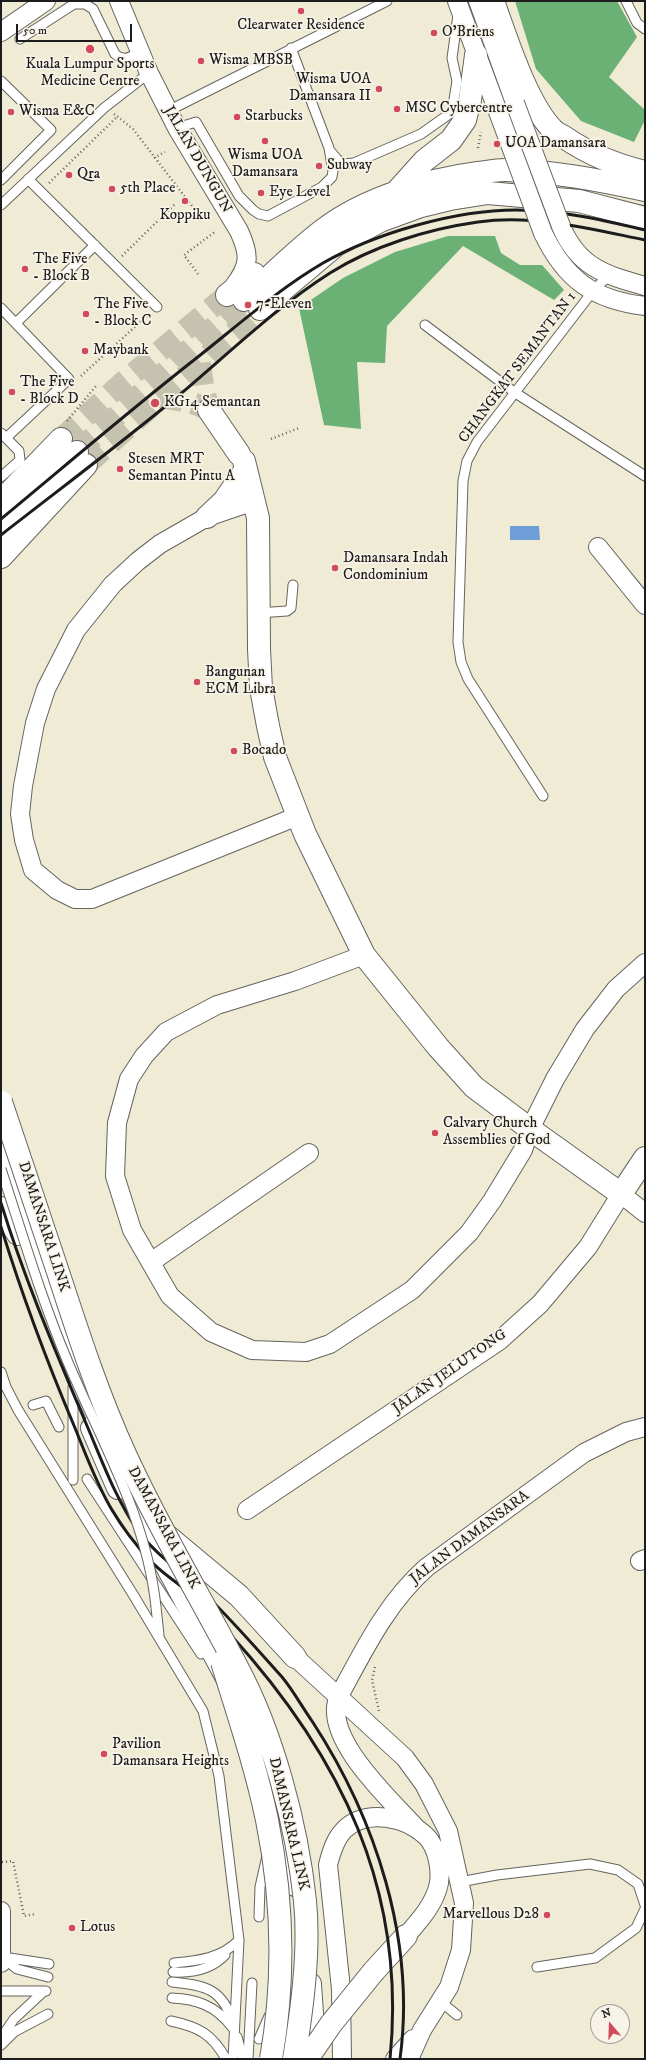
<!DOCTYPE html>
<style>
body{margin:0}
#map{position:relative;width:646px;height:2060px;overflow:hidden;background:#f0ebd5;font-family:"IM FELL DW Pica",serif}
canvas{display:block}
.frame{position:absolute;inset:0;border:2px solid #1c1c1c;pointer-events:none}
.north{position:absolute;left:590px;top:2004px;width:40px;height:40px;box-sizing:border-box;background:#f7f3e8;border:1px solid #9f9d96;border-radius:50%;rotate:341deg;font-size:11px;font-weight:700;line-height:16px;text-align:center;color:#1c1c1c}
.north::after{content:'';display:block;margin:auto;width:14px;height:18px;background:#d1495b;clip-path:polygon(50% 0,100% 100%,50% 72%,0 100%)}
.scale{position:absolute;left:16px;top:24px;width:116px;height:18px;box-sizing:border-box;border:2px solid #1c1c1c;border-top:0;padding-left:5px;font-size:12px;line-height:14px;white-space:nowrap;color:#1c1c1c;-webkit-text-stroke:3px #f7f3e8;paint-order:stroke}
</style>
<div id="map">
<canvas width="646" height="2060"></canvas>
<div class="frame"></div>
<div class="north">N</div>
<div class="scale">50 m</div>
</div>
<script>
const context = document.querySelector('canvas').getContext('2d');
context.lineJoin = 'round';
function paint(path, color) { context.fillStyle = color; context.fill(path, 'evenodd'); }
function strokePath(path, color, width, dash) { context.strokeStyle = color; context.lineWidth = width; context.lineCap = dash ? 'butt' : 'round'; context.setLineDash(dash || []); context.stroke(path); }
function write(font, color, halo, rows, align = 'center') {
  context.font = font + ' "IM FELL DW Pica",serif'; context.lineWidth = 3.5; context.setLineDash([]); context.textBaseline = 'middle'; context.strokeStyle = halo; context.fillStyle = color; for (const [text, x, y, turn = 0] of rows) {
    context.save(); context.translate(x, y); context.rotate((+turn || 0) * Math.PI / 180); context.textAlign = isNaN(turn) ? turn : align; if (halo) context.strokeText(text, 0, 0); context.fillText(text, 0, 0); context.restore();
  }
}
const forest = new Path2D(`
 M515 1H617L637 37 609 77 645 110V120L634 142 581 121 536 69Z
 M448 236H495L501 253 520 265H542L564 290 554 300 463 246 387 326 385 363 357 362 361 429 324 425 299 308 343 278 395 252Z`);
const water = new Path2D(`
 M510 526H539L540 540H510Z`);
const secondaryTunnel = new Path2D(`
 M200 363 203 386 209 410
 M161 397 193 403 209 410`);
const highwayTunnel = new Path2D(`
 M61 439 122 383 227 295
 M77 452 244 300
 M86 465 260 309`);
const path = new Path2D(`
 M114 114 133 129 195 210
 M478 148 481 132
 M154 158 165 152
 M49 183 118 116
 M190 213 199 207
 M122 256 176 203
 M198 274 184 255 216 231
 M81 376 148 315
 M67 421 96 386
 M271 439 299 428
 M375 1667 372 1680 379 1711
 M2 1862 13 1861 24 1916 35 1914`);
const lane = new Path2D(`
 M626 1 637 23 645 29
 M20 39 74 4H85L93 9 115 54C124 62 130 57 140 52
 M1 81 51 130 1 180
 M168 111 387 1
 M177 128 196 122 239 196 253 210 259 214 268 216 322 187 332 177 333 171 329 148 291 48
 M331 152 337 159 343 164 354 163 421 134 452 112 457 81 452 58 458 15
 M28 179 157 307
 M1 205 104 108 149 73
 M1 308 69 379 6 438
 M16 323 95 245
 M425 325 514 392 645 476
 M1 433 19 451 20 460 1 477
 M258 613 287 611 291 608 293 585
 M543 796 468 679 461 662 458 642 463 481 467 461 477 442 593 291 608 276
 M1 1372 6 1387 18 1410 134 1596 203 1711 219 1776 239 1940 233 2059
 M33 1405 46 1401 59 1427
 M87 1479 201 1654
 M73 1480V1387
 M156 1607 159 1635
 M460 1882 497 1875 590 1864 618 1870 638 1884 645 1905
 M259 1917 260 1887 267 1856
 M2 1957 17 1969 48 1977
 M3 1957 49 1964
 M174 1963C198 1961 222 1958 239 1940
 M537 1967 595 1958 636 1928 645 1909
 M173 1972C192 1973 211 1970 225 1955
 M172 1982C205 1985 223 1989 233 2023
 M1 1991H46
 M172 1998C197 1999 216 2006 232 2027
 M441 2002 457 2015
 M171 2021C199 2027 212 2034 226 2059
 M237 2037 243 2059
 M1 2038 14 2019 44 1991
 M259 2039 269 2016
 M1 2045 14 2032 48 2014
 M248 2059 252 1983`);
const street = new Path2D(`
 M119 1 149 73 177 128 239 231C250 255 250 265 234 286
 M457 1 497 109
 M478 1 515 103
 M1 32 46 1
 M561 226C578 267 605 275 645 286
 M543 233C565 279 593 300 645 306
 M254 501 207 517 160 544 138 561 113 584 76 630 46 689 35 723 23 786 20 814 24 840 33 870 57 890 75 899H92L298 816
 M598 547 645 605
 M364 955 295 981 217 1005 166 1032 144 1056 129 1079 117 1123 115 1176 132 1230 170 1296 211 1332 252 1350 306 1352 330 1344 412 1290 469 1233 492 1201 523 1150 530 1129 555 1079 585 1029 616 989 645 963
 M151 1262 309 1153
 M247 1510 499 1341 540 1304 588 1247 621 1194 645 1213
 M640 1561 645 1559
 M295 1657 405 1758 424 1784 448 1831 464 1903 461 1950 449 1987 422 2030 409 2059
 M418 1830C393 1802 320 1737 339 1696 364 1650 387 1602 427 1567L584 1453 626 1432 645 1427
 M1 1911V1963
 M342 2059 341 1989 328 1865C331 1853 335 1839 344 1830 366 1808 407 1817 427 1837 437 1848 441 1868 439 1883 435 1904 419 1921 406 1936
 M395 2059 413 2039`);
const secondary = new Path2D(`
 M209 410 239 454
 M244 461 258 518 259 649 261 688 268 726 275 757 305 834 364 955 438 1047 474 1087 530 1129 621 1194 645 1158
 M207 517 224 501 246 469`);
const highway = new Path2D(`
 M493 1C506 37 527 105 554 131 557 134 561 135 564 137 590 155 615 165 645 172
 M397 191 424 161 451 140 465 120 470 100 476 55
 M227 295 254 274
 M244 300C270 277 295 251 323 230 365 198 426 180 478 173 486 172 496 170 505 170 552 171 599 180 645 190
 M260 309 336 245 380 221 421 206 450 199 488 193 579 201 645 218
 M1 501 61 439
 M1 529 77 452
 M1 557 86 465
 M1 1144 77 1369 107 1439
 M1 1208 18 1234
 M92 1428 118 1488
 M120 1469 163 1559 228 1680
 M166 1535 239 1596 295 1657
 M272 1803 295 1885
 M374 1971 406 1936
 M310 1984 313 2028 310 2059
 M285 2059 288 2000`);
const rail = new Path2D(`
 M1 519C65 466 129 411 194 360 236 327 277 290 323 263 376 233 455 210 516 210 560 210 603 220 645 230
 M1 535C60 489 120 444 178 396 228 354 275 308 330 273 373 246 428 229 478 222 534 214 591 229 645 240
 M1 1203C24 1278 55 1350 85 1421 101 1458 115 1498 138 1531 157 1556 180 1570 202 1591 230 1618 256 1648 282 1677 293 1690 302 1707 312 1721 376 1819 416 1941 400 2059
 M1 1227C22 1295 47 1362 75 1428 86 1455 97 1485 112 1510 122 1527 136 1545 149 1559 158 1570 171 1578 182 1587 198 1602 215 1617 229 1633 341 1756 407 1890 390 2059`);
const laneBridge = new Path2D(`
 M1 1169C22 1233 41 1298 67 1360 101 1441 147 1518 156 1607`);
const streetBridge = new Path2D(`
 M515 103 561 226
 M497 109 543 233`);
const highwayBridge = new Path2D(`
 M1 1102C20 1159 39 1215 58 1272 78 1333 98 1395 125 1454 158 1527 200 1596 237 1667 273 1734 297 1826 305 1901 310 1951 302 2009 294 2059
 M222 1662C238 1714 256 1767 267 1820 283 1899 285 1980 271 2059
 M307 2059 331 2024 374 1971`);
const markers = [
 [301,11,4,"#d1495b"],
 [434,33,4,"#d1495b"],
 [90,49,5,"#d1495b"],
 [201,61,4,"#d1495b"],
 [379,89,4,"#d1495b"],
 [397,109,4,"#d1495b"],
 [11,112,4,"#d1495b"],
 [237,117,4,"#d1495b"],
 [265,141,4,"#d1495b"],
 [497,144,4,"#d1495b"],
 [319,166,4,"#d1495b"],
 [69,175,4,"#d1495b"],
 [112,189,4,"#d1495b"],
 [261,193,4,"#d1495b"],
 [185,201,4,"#d1495b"],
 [25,269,4,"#d1495b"],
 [248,305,4,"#d1495b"],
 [86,314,4,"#d1495b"],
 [85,351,4,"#d1495b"],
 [12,392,4,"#d1495b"],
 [155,403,5,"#d1495b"],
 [120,469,4,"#d1495b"],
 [335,568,4,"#d1495b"],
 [197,682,4,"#d1495b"],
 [234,751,4,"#d1495b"],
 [435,1133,4,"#d1495b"],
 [104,1754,4,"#d1495b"],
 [547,1915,4,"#d1495b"],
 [72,1928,4,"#d1495b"]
];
const poiNames = [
 ["Clearwater Residence",301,26,"center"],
 ["O'Briens",442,33],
 ["Wisma MBSB",209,61],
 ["Kuala Lumpur Sports",90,65,"center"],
 ["Medicine Centre",90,82,"center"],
 ["Wisma UOA",371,80,"right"],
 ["Damansara II",371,97,"right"],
 ["MSC Cybercentre",405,109],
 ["Wisma E&C",19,112],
 ["Starbucks",245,117],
 ["UOA Damansara",505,144],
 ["Wisma UOA",265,156,"center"],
 ["Damansara",265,173,"center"],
 ["Subway",327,166],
 ["Qra",77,175],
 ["5th Place",120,189],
 ["Eye Level",269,193],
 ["Koppiku",185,216,"center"],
 ["The Five",33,260],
 ["- Block B",33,277],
 ["The Five",94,305],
 ["- Block C",94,322],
 ["7-Eleven",256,305],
 ["Maybank",93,351],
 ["The Five",20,383],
 ["- Block D",20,400],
 ["KG14 Semantan",164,403],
 ["Stesen MRT",128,460],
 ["Semantan Pintu A",128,477],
 ["Damansara Indah",343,559],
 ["Condominium",343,576],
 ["Bangunan",205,673],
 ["ECM Libra",205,690],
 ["Bocado",242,751],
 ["Calvary Church",443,1124],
 ["Assemblies of God",443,1141],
 ["Pavilion",112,1745],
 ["Damansara Heights",112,1762],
 ["Marvellous D28",539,1915,"right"],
 ["Lotus",80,1928]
];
const streetNames = [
 ["JALAN DUNGUN",197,160,60],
 ["CHANGKAT SEMANTAN 1",518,368,-53],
 ["DAMANSARA LINK",43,1227,72],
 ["JALAN JELUTONG",450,1372,-35],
 ["DAMANSARA LINK",163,1528,62],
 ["JALAN DAMANSARA",470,1538,-37],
 ["DAMANSARA LINK",288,1824,77]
];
paint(forest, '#6bb074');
paint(water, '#6d9ed7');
strokePath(secondaryTunnel, '#c6c2b0', 22, [22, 11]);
strokePath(highwayTunnel, '#c6c2b0', 22, [22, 11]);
strokePath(lane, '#66645d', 11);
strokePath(street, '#66645d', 20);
strokePath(secondary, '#66645d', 24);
strokePath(highway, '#66645d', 24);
strokePath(path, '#66645d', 2.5, [1, 3]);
strokePath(lane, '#fff', 9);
strokePath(street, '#fff', 18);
strokePath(secondary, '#fff', 22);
strokePath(highway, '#fff', 22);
strokePath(rail, '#1c1c1c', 3);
strokePath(laneBridge, '#66645d', 11, []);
strokePath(streetBridge, '#66645d', 20, []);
strokePath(highwayBridge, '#66645d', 24, []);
strokePath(laneBridge, '#fff', 9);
strokePath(streetBridge, '#fff', 18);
strokePath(highwayBridge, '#fff', 22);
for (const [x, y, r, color] of markers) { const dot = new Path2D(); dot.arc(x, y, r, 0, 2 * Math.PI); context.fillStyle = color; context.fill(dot); strokePath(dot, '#f7f3e8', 1.5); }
write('15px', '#1c1c1c', '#f7f3e8', poiNames, 'left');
write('15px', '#1c1c1c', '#f7f3e8', streetNames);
</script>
